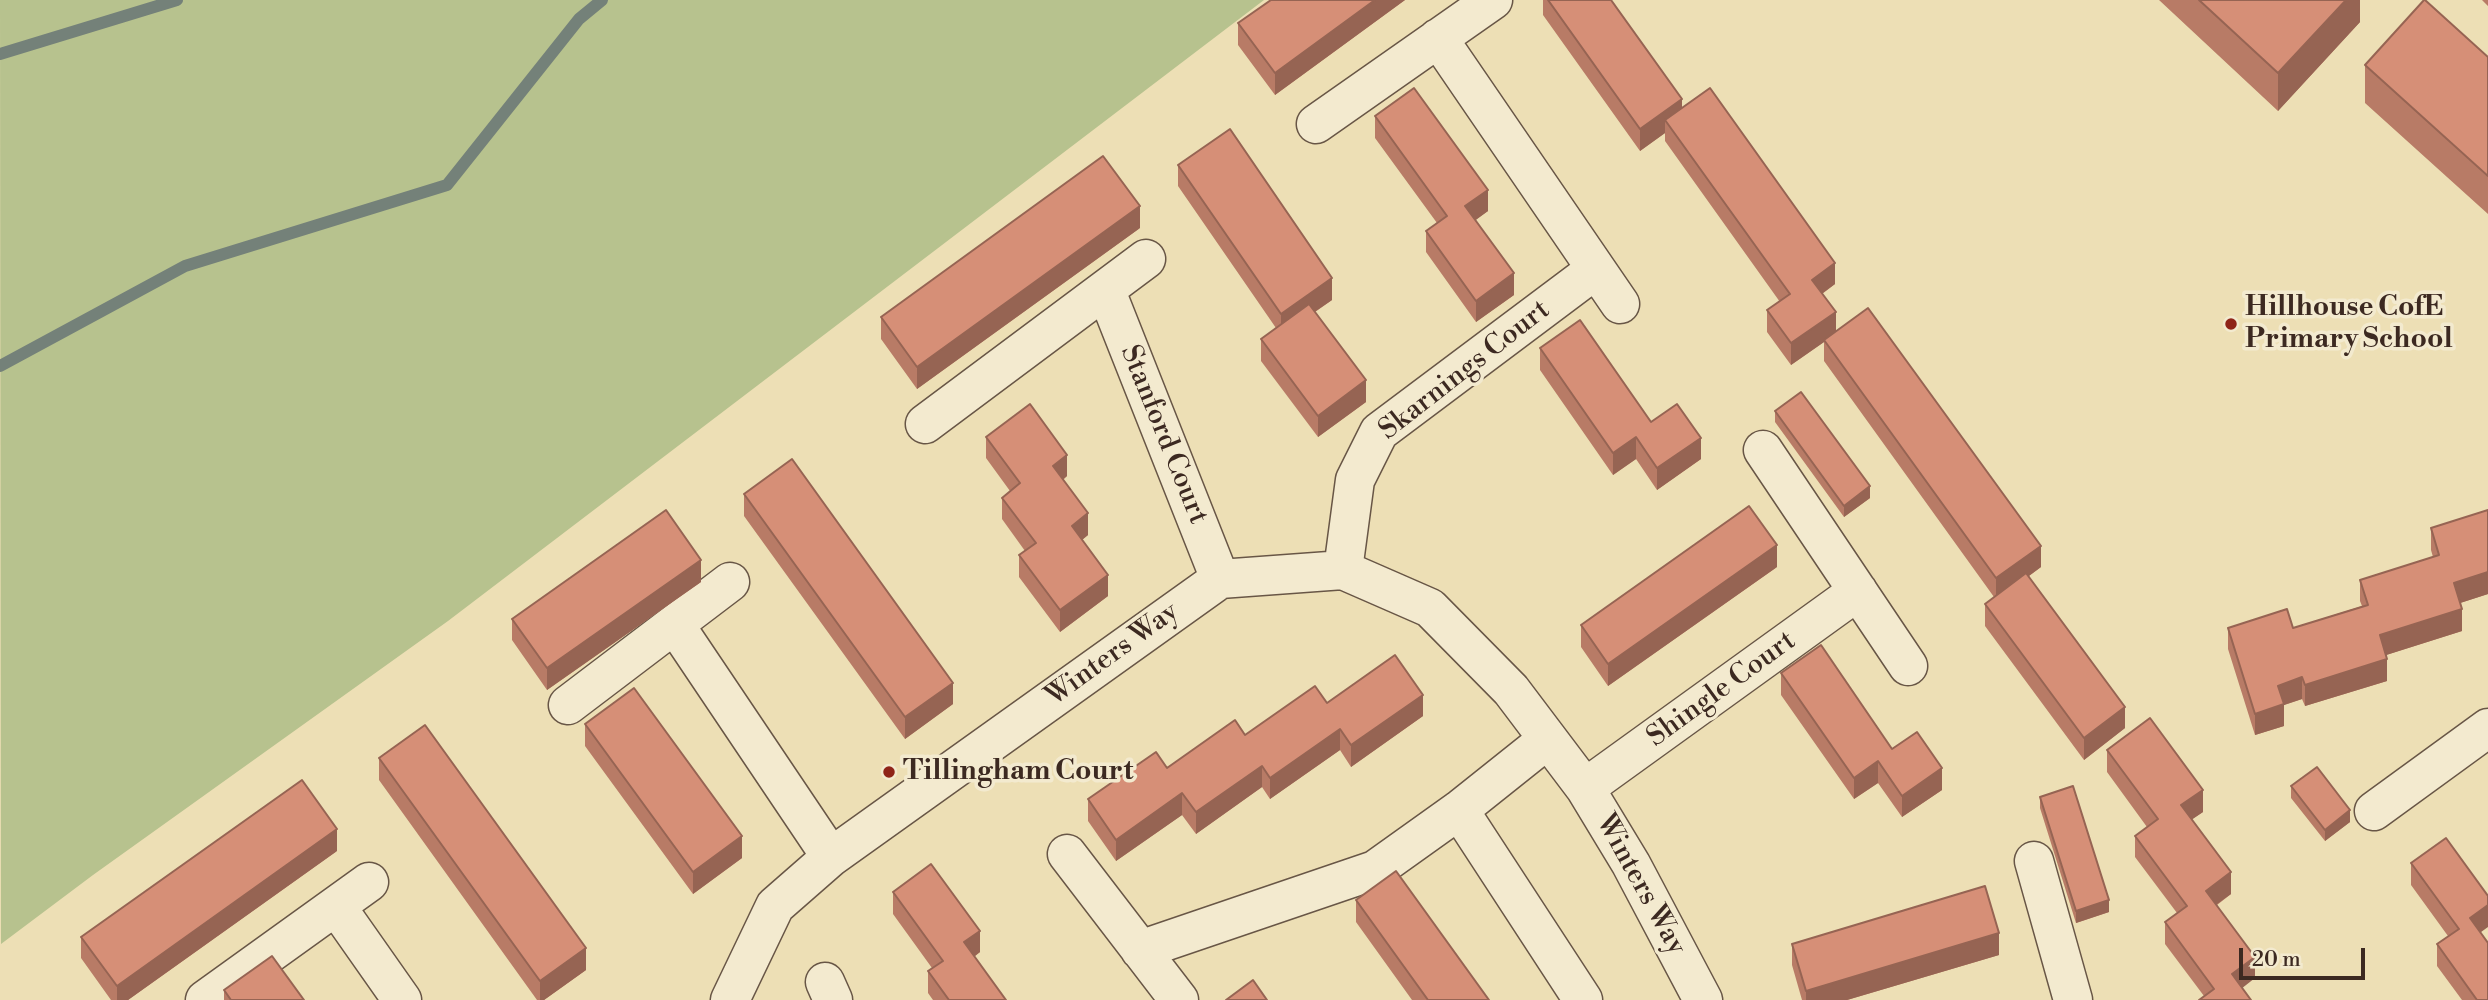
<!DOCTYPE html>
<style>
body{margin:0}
#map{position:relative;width:2488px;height:1000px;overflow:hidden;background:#eddfb5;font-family:"Libre Bodoni",serif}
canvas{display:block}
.scale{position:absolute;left:2239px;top:948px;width:126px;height:32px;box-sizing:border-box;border:4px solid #3c2921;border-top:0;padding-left:9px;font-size:21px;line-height:24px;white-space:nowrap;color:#3c2921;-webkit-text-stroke:5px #f3eacf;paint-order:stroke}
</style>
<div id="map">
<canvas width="2488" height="1000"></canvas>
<div class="scale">20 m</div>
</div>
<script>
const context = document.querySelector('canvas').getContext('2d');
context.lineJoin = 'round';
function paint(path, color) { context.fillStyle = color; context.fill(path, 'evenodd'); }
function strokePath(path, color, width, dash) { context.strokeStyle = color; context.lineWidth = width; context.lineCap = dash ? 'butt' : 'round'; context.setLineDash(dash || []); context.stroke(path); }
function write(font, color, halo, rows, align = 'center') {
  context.font = font + ' "Libre Bodoni",serif'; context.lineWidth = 7; context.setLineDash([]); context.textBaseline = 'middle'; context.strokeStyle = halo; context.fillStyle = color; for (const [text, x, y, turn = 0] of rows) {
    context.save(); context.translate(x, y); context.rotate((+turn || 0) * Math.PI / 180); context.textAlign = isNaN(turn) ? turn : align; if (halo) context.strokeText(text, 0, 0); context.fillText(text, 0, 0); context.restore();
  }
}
const green = new Path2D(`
 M0 0H1264L448 621 93 875 1 944Z`);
const stream = new Path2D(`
 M0 54 177 0
 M0 366 185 266 447 185 579 19 602 0`);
const minor = new Path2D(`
 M1438 38 1620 304
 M1316 124 1493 0
 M1106 291 1220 579
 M925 424 1146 259
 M1763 450 1908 666
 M1343 570 1355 480 1379 432 1595 270
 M675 625 831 857
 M568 705 730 582
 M1585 788 1858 591
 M1459 810 1583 1000
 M2374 811 2488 728
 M1067 854 1179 1000
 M2034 861 2073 1000
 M336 906 402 1000
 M1140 950 1375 870 1459 810 1548 739
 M825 982 833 1000
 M205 1000 369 882
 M730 1000 775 906 831 857 1220 579 1343 570 1430 608 1511 690 1585 788 1631 864 1703 1000`);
const wall = new Path2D(`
 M1271 0H1405L1275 95 1238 45V23Z
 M1543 0H1611L1682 108 1835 284 1822 294 1836 331 2041 567 2029 576 2125 728 2084 760 1985 626V604L1994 597 1824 361V342L1791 365 1767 332V310L1780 302 1665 141V133L1640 151 1543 15Z
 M2159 0H2360V22L2278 111Z
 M2482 0H2488V6Z
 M2488 57V214L2365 103V65Z
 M1375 116 1488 211 1475 220 1514 295 1476 322 1426 252V231L1437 223 1375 138Z
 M1178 165 1332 300 1315 312 1366 402 1318 437 1261 361V339L1276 328 1178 186Z
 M1140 228 917 389 881 339V317Z
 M1540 348 1651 422 1701 459 1657 490 1636 459 1613 475 1540 370Z
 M1775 411 1870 498 1844 517 1775 422Z
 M986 437 1067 476 1063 480 1088 535 1082 540 1108 596 1060 632 1019 577V555L1025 551 1002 519V498L1010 491 986 458Z
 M744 494 953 704 905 739 744 516Z
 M2431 528 2488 594 2460 603 2462 631 2386 655 2387 681 2305 706 2302 699 2284 705V726L2255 735 2228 649V628H2293L2362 606 2360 601V580L2433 557 2431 550Z
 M1777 567 1608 686 1581 647V625Z
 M701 582 547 690 512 640V619Z
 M1781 673 1892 749 1942 790 1902 817 1878 783 1854 799 1781 695Z
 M1327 703 1423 716 1351 767 1340 750 1270 799 1262 787 1196 834 1182 815 1116 861 1088 821V799L1245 735Z
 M585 724 742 858 693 894 585 746Z
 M2107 750 2203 812 2192 819 2231 894 2217 905 2255 978 2204 996 2165 944V922L2177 913 2135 857V836L2147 827 2107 772Z
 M379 758 586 970 544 1000H537L379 780Z
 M2291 786 2350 822 2325 841 2291 798Z
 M2040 797 2109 912 2076 923 2040 808Z
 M337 851 128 1000H111L81 958V937Z
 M2411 863 2480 932 2488 1000H2462L2437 966V944L2448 936 2411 885Z
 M893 892 980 952 974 957 1006 1000H933L928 993V971L932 968 893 914Z
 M1356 900 1489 1000H1412L1356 922Z
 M1792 944 1999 955 1847 1000H1802L1792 965Z
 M224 990 304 1000H224Z`);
const shadedWall = new Path2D(`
 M1375 0H1405L1275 95V73Z
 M2346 0H2360V22L2278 111V73Z
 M1682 99V121L1665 120V133L1640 151V129Z
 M1488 190V211L1465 228V206Z
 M1140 206V228L917 389V367Z
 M1835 263V284L1812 301V280Z
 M1514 273V295L1476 322V301Z
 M1332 278V300L1281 335V314Z
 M1836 312V334L1824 340V342L1791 365V343Z
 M1366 380V402L1318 437V416Z
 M1636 437V459L1613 475V453Z
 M1701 438V459L1657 490V468Z
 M1067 455V476L1053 487V466Z
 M1870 486V498L1844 517V506Z
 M1088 513V535L1072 548V526Z
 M1777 545V567L1608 686V664Z
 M2041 546V567L1996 600V578Z
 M701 560V582L547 690V668Z
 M2488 572V594L2454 605V583Z
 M1108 575V596L1060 632V610Z
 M2462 609V631L2380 657V635Z
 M2387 659V681L2305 706V685Z
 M2302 677V699L2284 705V726L2255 735V714L2278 686Z
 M953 683V704L905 739V717Z
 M1423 695V716L1351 767V745Z
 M2125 707V728L2084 760V738Z
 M1340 729V750L1270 799V778Z
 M1878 761V783L1854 799V778Z
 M1262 766V787L1196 834V812Z
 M1942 768V790L1902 817V796Z
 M2203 790V812L2181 827V805Z
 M1182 793V815L1116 861V840Z
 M2350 810V822L2325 841V830Z
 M337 829V851L128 1000H117V986Z
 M742 836V858L693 894V872Z
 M2231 872V894L2206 912V891Z
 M2109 900V912L2076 923V911Z
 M2488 905V927L2470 940V918Z
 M980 931V952L964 964V942Z
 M1999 933V955L1847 1000H1806V991Z
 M586 948V970L544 1000H540V981Z
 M2255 957V978L2232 996V974Z`);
const building = new Path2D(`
 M1271 0H1375L1275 73 1238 23Z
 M1548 0H1611L1682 99 1640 129Z
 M2199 0H2346L2278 73Z
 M2424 0H2425L2488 57V176L2365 65Z
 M1414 88 1488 190 1465 206 1514 273 1476 301 1426 231 1447 216 1375 116Z
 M1710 88 1835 263 1812 280 1836 312 1791 343 1767 310 1790 294 1665 120Z
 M1230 129 1332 278 1281 314 1178 165Z
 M1103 156 1140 206 917 367 881 317Z
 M1309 304 1366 380 1318 416 1261 339Z
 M1868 308 2041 546 1996 578 1824 340Z
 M1580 320 1651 422 1677 404 1701 438 1657 468 1636 437 1613 453 1540 348Z
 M1801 392 1870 486 1844 506 1775 411Z
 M1030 404 1067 455 1053 466 1088 513 1072 526 1108 575 1060 610 1019 555 1036 543 1002 498 1020 483 986 437Z
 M792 459 953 683 905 717 744 494Z
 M1749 506 1777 545 1608 664 1581 625Z
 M666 510 701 560 547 668 512 619Z
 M2488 510V572L2454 583 2462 609 2380 635 2387 659 2305 685 2302 677 2278 686 2284 704 2255 714 2228 628 2287 609 2293 628 2368 605 2360 580 2439 555 2431 528Z
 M2026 573 2125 707 2084 738 1985 604Z
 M1821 645 1892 749 1917 732 1942 768 1902 796 1878 761 1854 778 1781 673Z
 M1395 655 1423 695 1351 745 1340 729 1270 778 1262 766 1196 812 1182 793 1116 840 1088 799 1156 752 1167 768 1235 720 1245 735 1315 686 1327 703Z
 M634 688 742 836 693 872 585 724Z
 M2150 718 2203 790 2181 805 2231 872 2206 891 2255 957 2232 974 2251 1000H2199L2214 989 2165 922 2187 906 2135 836 2158 819 2107 750Z
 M425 725 586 948 540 981 379 758Z
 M2317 767 2350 810 2325 830 2291 786Z
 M302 780 337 829 117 986 81 937Z
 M2073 786 2109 900 2076 911 2040 797Z
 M2446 838 2488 896V905L2470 918 2488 943V1000H2477L2437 944 2459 929 2411 863Z
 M931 864 980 931 964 942 1006 1000H949L928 971 943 961 893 892Z
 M1396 871 1489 1000H1428L1356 900Z
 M1985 886 1999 933 1806 991 1792 944Z
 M272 956 304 1000H231L224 990Z
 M1253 980 1267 1000H1226Z`);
const markers = [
 [2231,324,7,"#8f2418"],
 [889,772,7,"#8f2418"]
];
const poiNames = [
 ["Hillhouse CofE",2245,308],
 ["Primary School",2245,340],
 ["Tillingham Court",903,772]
];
const streetNames = [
 ["Skarnings Court",1465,371,-38],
 ["Stanford Court",1163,435,68],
 ["Winters Way",1113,655,-36],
 ["Shingle Court",1722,690,-36],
 ["Winters Way",1640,885,61]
];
paint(green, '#b7c28e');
strokePath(stream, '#748179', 12);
strokePath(minor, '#685646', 41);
strokePath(minor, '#f3eacf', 38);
paint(wall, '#b87b66');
paint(shadedWall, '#966453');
paint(building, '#d68f77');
strokePath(building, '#966453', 2);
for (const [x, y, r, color] of markers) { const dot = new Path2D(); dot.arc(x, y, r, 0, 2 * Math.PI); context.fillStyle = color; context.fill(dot); strokePath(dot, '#f3eacf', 2.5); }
write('bold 28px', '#3c2921', '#f3eacf', poiNames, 'left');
write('28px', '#3c2921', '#f3eacf', streetNames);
</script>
